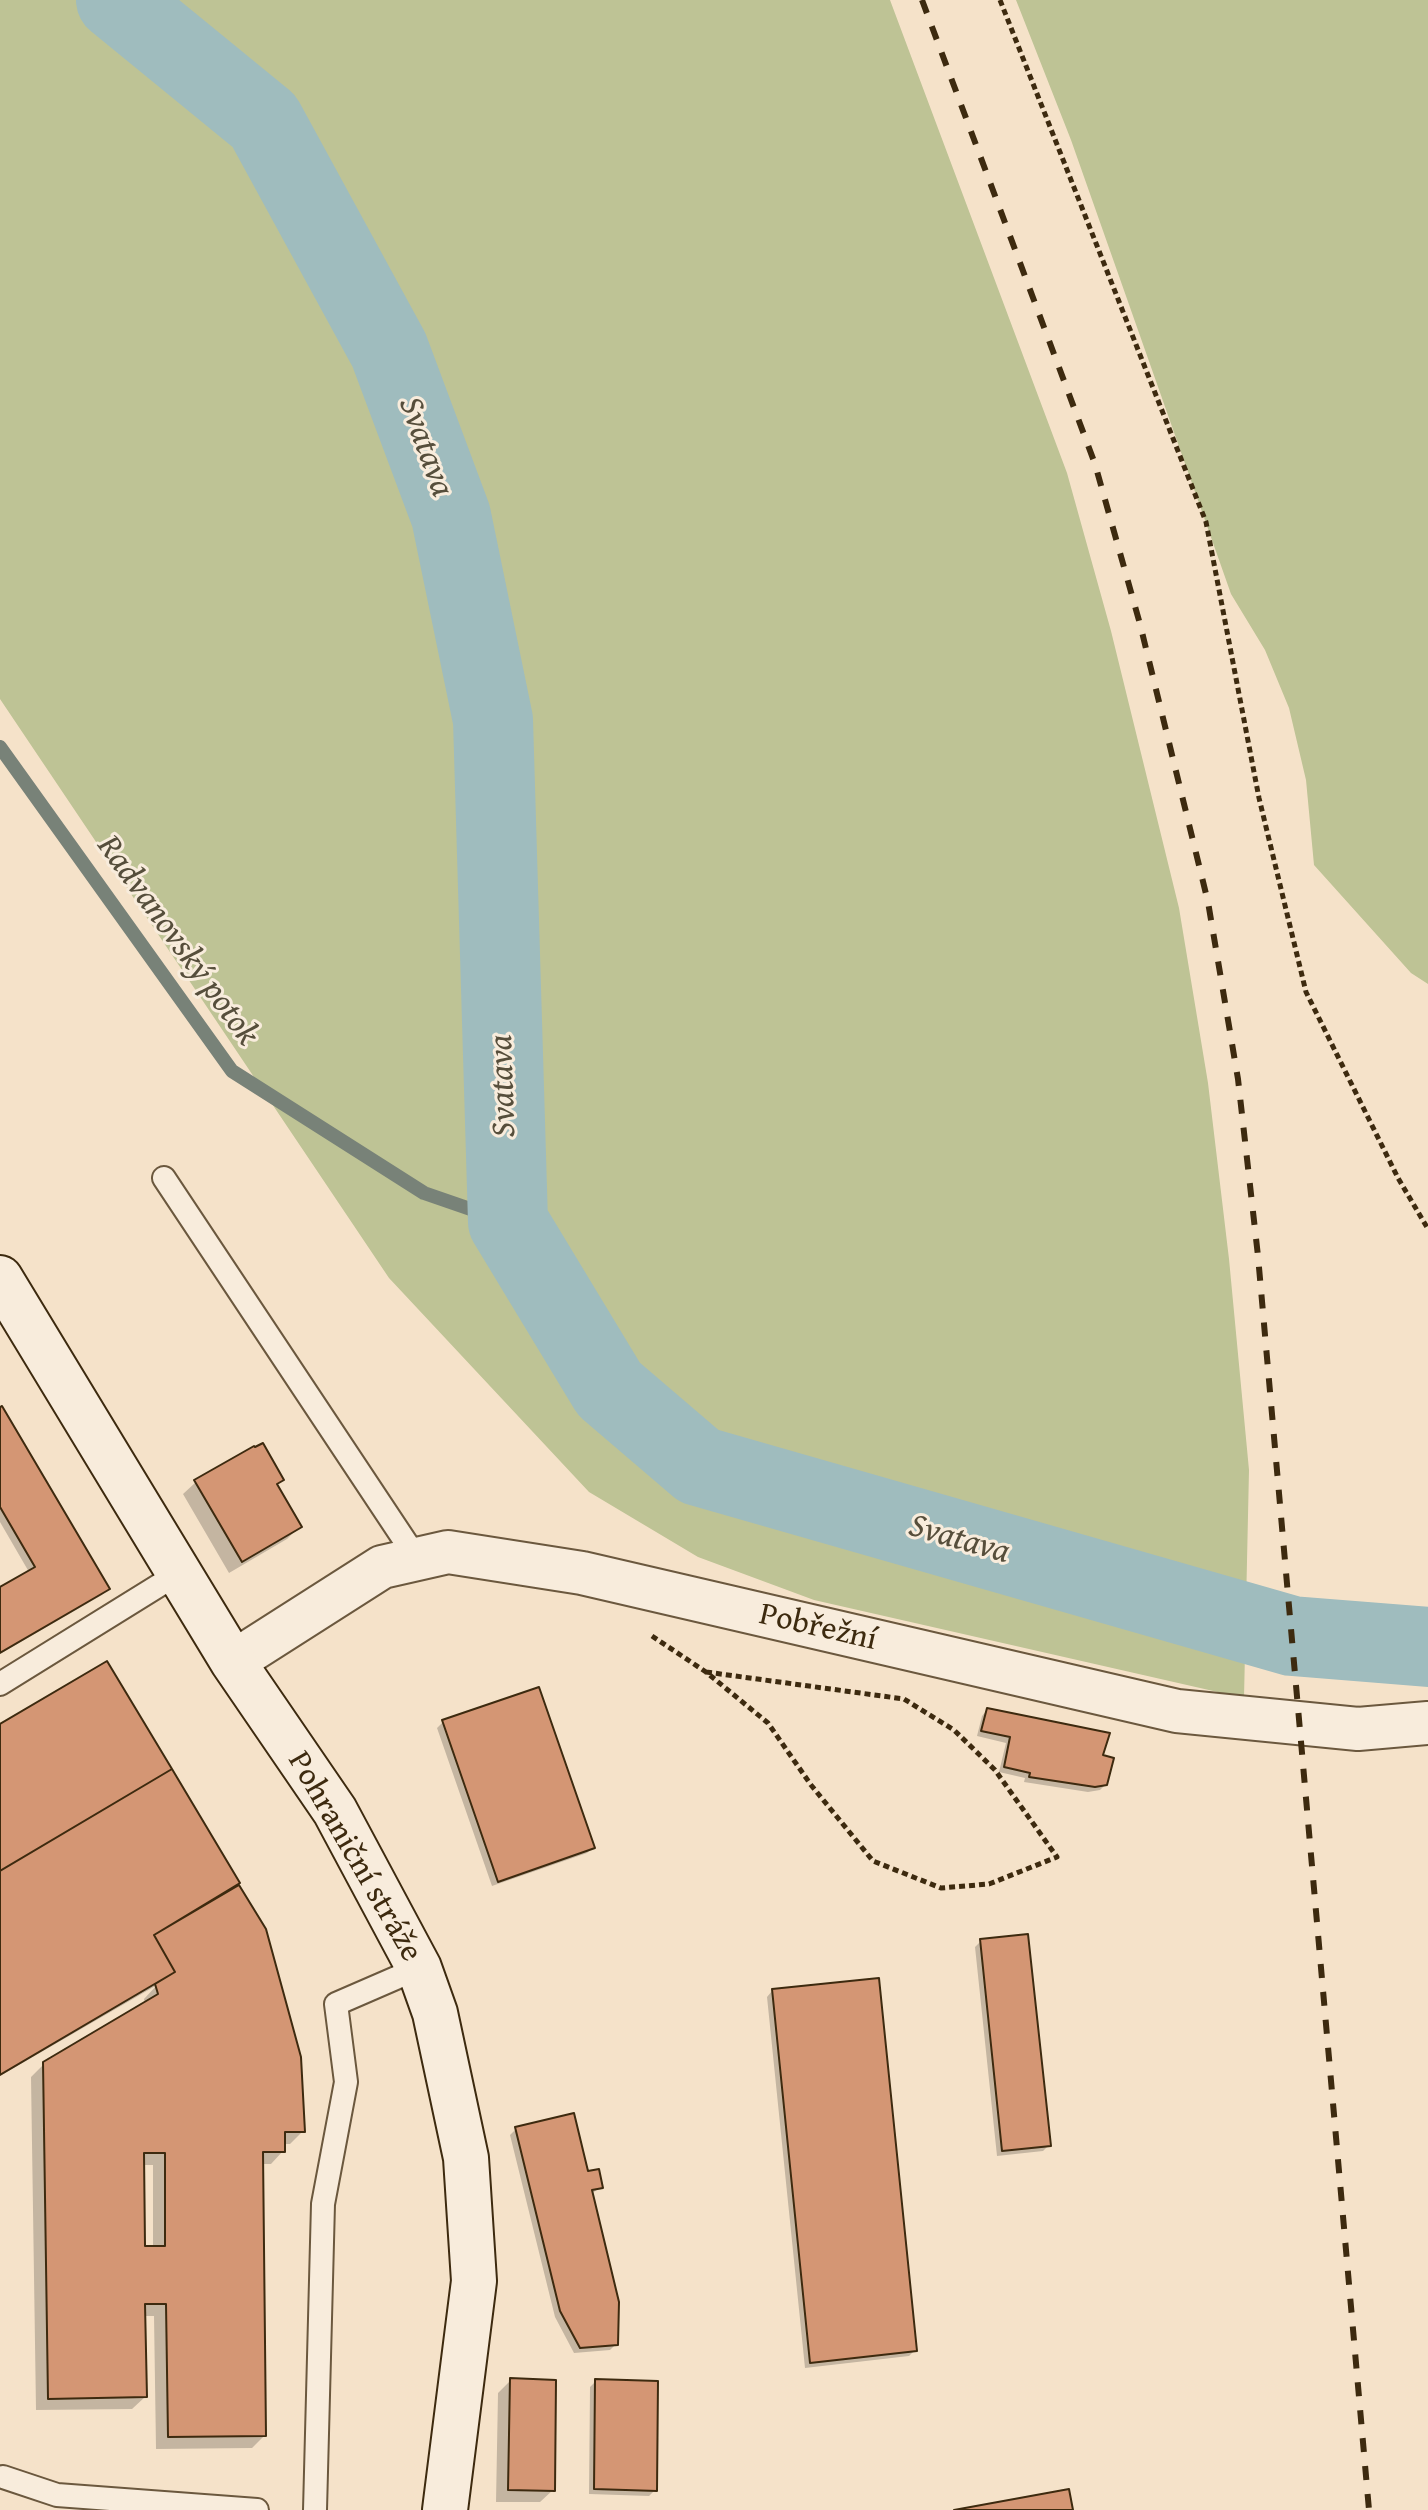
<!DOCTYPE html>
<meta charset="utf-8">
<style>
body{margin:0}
canvas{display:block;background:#f5e2c9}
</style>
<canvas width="1428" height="2510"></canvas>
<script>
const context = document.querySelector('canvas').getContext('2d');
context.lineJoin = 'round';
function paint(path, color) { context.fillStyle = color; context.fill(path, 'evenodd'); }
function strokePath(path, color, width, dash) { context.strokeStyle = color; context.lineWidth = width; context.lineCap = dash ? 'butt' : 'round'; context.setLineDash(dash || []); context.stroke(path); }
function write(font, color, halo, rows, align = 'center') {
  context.font = font + ' "Gentium Book Plus",serif'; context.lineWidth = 6; context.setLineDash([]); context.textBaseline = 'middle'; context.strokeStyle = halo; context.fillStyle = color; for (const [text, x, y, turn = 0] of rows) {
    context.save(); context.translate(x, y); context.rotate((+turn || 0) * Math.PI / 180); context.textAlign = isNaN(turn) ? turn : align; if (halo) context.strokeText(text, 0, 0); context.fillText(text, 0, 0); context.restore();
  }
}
const green = new Path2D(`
 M0 0H890L1067 473 1111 631 1179 908 1208 1083 1229 1259 1249 1470 1244 1698 814 1600 698 1557 589 1492 389 1278 0 699Z
 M1016 0H1428V984L1411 973 1314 865 1306 780 1289 708 1265 650 1231 594 1071 140Z`);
const shadow = new Path2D(`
 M0 1409 107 1589 102 1595 0 1654V1589L29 1572 0 1522Z
 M282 1479 275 1486 299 1527 287 1539 229 1573 183 1494 196 1482Z
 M987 1710 1101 1757 1106 1784 1100 1790 1088 1792 1024 1782 1025 1778 999 1772 1006 1743 977 1736 982 1716Z
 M443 1722 593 1847 587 1853 492 1886 437 1728Z
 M0 1726 236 1885 264 1930 303 2131 290 2144H283V2151L271 2164H261L264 2436 252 2448 156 2449 154 2316H143L145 2397 132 2409 36 2410 31 2077 44 2064 145 2004 144 1999 157 1985 0 2076ZM142 2165H153V2248H143Z
 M981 1941 1049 2145 1043 2151 997 2156 975 1947Z
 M772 1991 915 2350 909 2356 805 2368 767 1997Z
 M516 2129 587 2174 601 2187 591 2194 616 2344 610 2350 574 2353 555 2317 510 2135Z
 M511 2380 553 2490 540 2502H496L498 2393Z
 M596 2381 655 2490 649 2496 589 2494 590 2387Z`);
const stream = new Path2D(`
 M0 747 232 1071 424 1193 508 1222`);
const river = new Path2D(`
 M116 0 264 121 389 350 451 516 493 720 508 1222 609 1389 699 1466 1292 1636 1428 1647`);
const building = new Path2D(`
 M2 1406 110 1589 0 1653V1587L35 1567 0 1507V1407Z
 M263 1443 284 1480 277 1484 302 1527 242 1562 194 1480 254 1446 255 1447Z
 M107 1661 172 1769 0 1871V1724Z
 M539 1687 595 1848 498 1882 442 1720Z
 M987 1708 1110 1733 1103 1755 1114 1758 1107 1785 1095 1787 1029 1777 1030 1773 1004 1767 1010 1737 981 1731Z
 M172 1769 240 1883 154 1935 175 1972 0 2075V1871Z
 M239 1885 266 1929 301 2057 305 2132H285V2152H263L266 2436 168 2437 166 2304H145L147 2397 48 2399 43 2062 158 1994 155 1984 175 1972 154 1935ZM144 2153H165V2246H145Z
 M1028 1934 1051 2146 1002 2151 980 1939Z
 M879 1978 917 2351 810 2363 772 1989Z
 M574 2113 588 2171 599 2169 603 2188 592 2190 619 2302 618 2345 580 2348 560 2311 515 2127Z
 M510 2378 556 2380 555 2491 508 2490Z
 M595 2379 658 2381 657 2491 594 2489Z
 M1069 2489 1073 2510H954Z`);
const path = new Path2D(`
 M1000 0 1206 522 1259 798 1306 992 1398 1178 1428 1229
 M652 1636 706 1672 768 1723 811 1785 873 1861 941 1888 989 1884 1057 1857 995 1770 954 1730 904 1699 706 1672`);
const lane = new Path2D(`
 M164 1178 417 1559
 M0 1684 179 1573
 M3 2477 57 2495 257 2510
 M315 2510 323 2204 346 2082 336 2004 419 1968`);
const street = new Path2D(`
 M233 1662 382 1567 448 1552 582 1573 1177 1711 1358 1729 1428 1723`);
const secondary = new Path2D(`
 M0 1278 233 1662 335 1811 419 1968 435 2013 466 2158 474 2281 445 2510`);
const rail = new Path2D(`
 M922 0 1095 464 1140 624 1208 902 1238 1079 1258 1256 1369 2510`);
const streetNames = [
 ["Pobřežní",818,1628,13],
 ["Pohraniční stráže",354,1857,60]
];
const waterNames = [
 ["Svatava",425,447,70],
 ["Radvanovský potok",177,941,54],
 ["Svatava",504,1086,-92],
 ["Svatava",959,1540,16]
];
paint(green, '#bec395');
paint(shadow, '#0003');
strokePath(stream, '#788278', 14);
strokePath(river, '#9fbcbe', 80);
paint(building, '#d49674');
strokePath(building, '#3d2a0f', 2);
strokePath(lane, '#6b583e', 26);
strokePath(street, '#6b583e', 46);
strokePath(secondary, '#3d2a0f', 48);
strokePath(path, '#3d2a0f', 5, [6, 4]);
strokePath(lane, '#f8ecdc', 22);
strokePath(street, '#f8ecdc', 42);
strokePath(secondary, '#f8ecdc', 44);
strokePath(rail, '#3d2a0f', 6, [14, 14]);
write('32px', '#3d2a0f', '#f8ecdc', streetNames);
write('italic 34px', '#564e3b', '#f8ecdc', waterNames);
</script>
